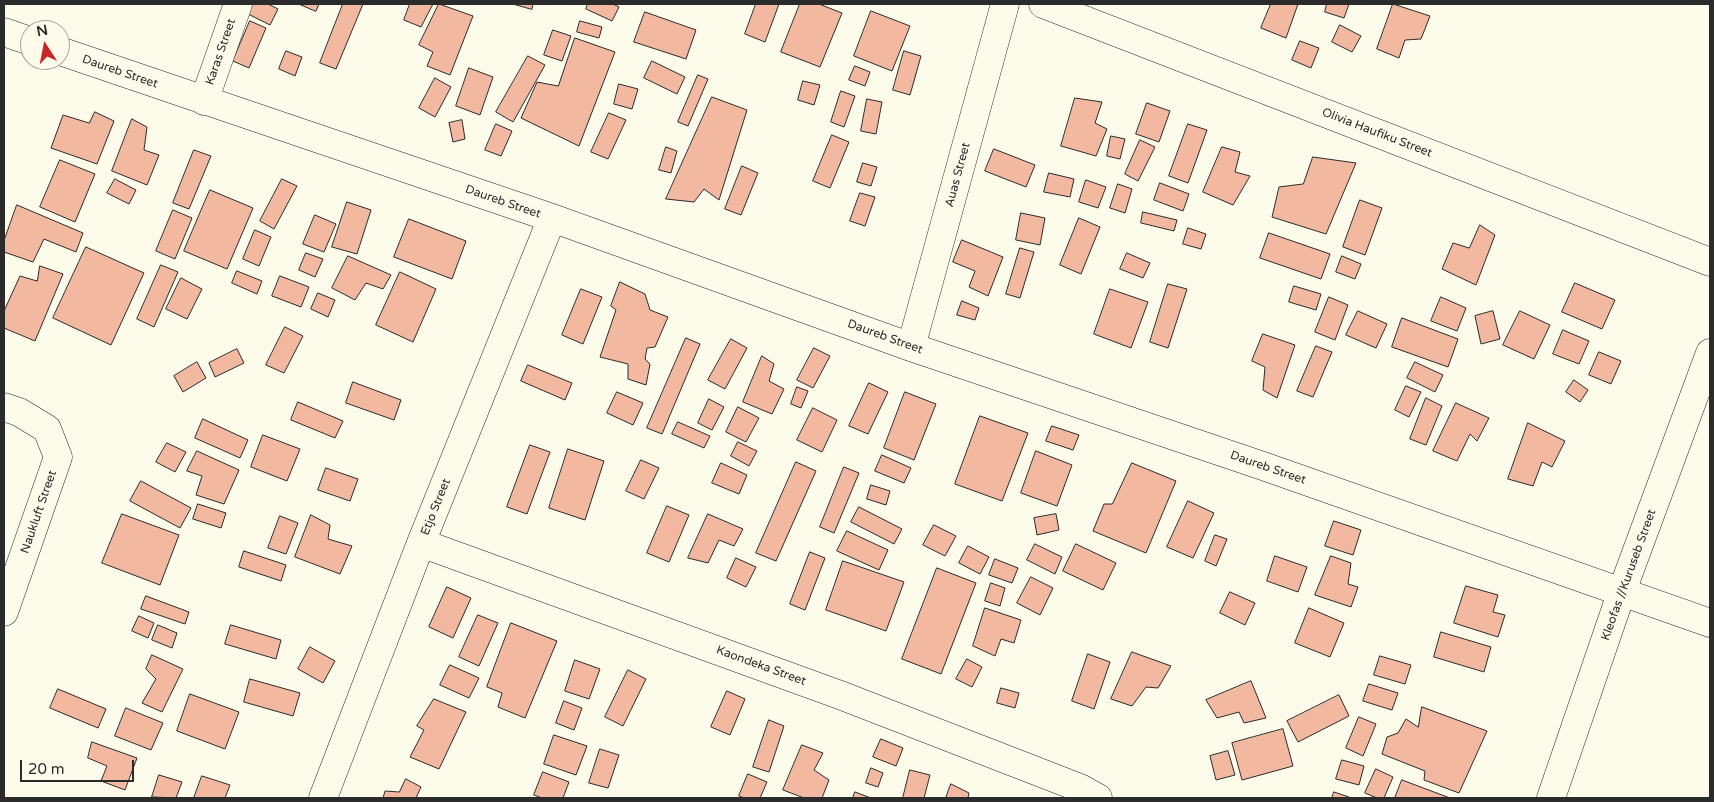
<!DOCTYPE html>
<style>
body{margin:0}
#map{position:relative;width:1714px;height:802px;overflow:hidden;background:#fdfbea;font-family:"Varela Round",sans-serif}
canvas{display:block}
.frame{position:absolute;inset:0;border:5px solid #2b2b2b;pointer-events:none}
.north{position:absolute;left:20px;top:20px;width:50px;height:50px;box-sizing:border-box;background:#fdfbea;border:1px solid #a9a89e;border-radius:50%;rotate:349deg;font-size:14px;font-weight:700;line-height:20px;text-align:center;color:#2b2b2b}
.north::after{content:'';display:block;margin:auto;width:18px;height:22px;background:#c62828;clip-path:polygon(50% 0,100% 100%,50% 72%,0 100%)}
.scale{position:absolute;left:20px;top:760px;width:114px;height:22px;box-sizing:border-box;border:2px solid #2b2b2b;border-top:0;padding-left:6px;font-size:15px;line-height:18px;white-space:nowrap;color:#2b2b2b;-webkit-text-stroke:4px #fdfbea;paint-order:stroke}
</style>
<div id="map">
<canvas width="1714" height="802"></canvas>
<div class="frame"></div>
<div class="north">N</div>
<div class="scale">20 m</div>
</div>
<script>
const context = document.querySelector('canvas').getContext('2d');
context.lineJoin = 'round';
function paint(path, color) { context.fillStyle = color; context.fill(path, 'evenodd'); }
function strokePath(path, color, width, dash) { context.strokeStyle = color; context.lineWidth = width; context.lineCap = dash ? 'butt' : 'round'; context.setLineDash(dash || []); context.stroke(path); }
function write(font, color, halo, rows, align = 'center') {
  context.font = font + ' "Varela Round",sans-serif'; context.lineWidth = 4; context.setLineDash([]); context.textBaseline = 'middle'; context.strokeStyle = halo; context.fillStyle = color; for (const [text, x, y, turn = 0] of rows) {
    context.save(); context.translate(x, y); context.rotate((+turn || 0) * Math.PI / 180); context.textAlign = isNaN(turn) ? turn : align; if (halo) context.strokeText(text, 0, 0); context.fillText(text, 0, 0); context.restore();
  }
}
const building = new Path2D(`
 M253 4H268L278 9 270 25 248 14Z
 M299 4H319L316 11Z
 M343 4H363L336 69 320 63Z
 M410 4H433L421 27 404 20Z
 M439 4 473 16 450 75 427 66 433 52 419 45Z
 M513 4H533L532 9Z
 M588 4H613L619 7 612 21 586 9Z
 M756 4H779L765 42 745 34Z
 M800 4H819L842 13 820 67 781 52Z
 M1271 4H1298L1286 38 1261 28Z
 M1327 4H1349L1344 18 1325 12Z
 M1393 4 1430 16 1421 39 1405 40 1399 58 1377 49Z
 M871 11 910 26 892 71 854 56Z
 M645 12 696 30 686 59 634 42Z
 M250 21 266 28 249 68 233 61Z
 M580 21 602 27 599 38 577 32Z
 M1340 25 1361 36 1352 52 1332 42Z
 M553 30 571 36 562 61 544 55Z
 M575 38 615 52 579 146 521 118 537 82 558 86Z
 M1300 41 1319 48 1311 68 1292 60Z
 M286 51 302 57 295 76 279 69Z
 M904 51 921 56 910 95 893 90Z
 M528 56 545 65 513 122 496 112Z
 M652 61 685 77 677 94 644 78Z
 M855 66 870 72 865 86 849 80Z
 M469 68 493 77 480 115 456 106Z
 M698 75 708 79 688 126 678 122Z
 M435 78 451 87 435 117 419 108Z
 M803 81 820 85 814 105 798 100Z
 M619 84 638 89 632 109 614 104Z
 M841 91 855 96 844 127 831 122Z
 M712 97 747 110 719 200 704 189 694 202 666 199Z
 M1075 98 1102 102 1095 123 1107 129 1096 156 1061 146Z
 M867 99 882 102 876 134 861 131Z
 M1147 103 1170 111 1159 142 1136 134Z
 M95 112 114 121 97 164 51 148 63 115 89 123Z
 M609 113 626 120 608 159 591 152Z
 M132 119 147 127 144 150 159 155 147 185 112 171Z
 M462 120 465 139 453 142 449 123Z
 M496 124 512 131 501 156 485 150Z
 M1188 124 1207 130 1188 183 1169 176Z
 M832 135 849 142 830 188 813 181Z
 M1111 136 1125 139 1120 159 1107 156Z
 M1140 140 1155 147 1138 181 1125 174Z
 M666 147 677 151 671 173 659 170Z
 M1222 147 1240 152 1235 172 1250 176 1233 205 1203 192Z
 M994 149 1035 165 1026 187 985 171Z
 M194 150 211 156 189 209 173 203Z
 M1313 157 1356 163 1326 234 1272 217 1279 187 1303 184Z
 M60 160 95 174 75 222 40 207Z
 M863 163 877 167 871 186 857 182Z
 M742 166 758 173 741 215 725 209Z
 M1049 173 1074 179 1070 197 1044 192Z
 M115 179 136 190 129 204 107 193Z
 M282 179 297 186 274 229 260 221Z
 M1086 180 1106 187 1098 208 1079 202Z
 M1160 183 1189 194 1183 211 1154 200Z
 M1118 184 1132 189 1125 213 1110 208Z
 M210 190 253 208 227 269 184 251Z
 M860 193 875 197 865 226 850 221Z
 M1360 200 1382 208 1365 255 1343 247Z
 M347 202 371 210 357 254 332 247Z
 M17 205 83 233 76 252 44 239 33 262 4 252V241Z
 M173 210 192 218 175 259 156 251Z
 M1143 212 1177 220 1174 231 1141 223Z
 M1021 213 1045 218 1040 245 1016 240Z
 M315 215 336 224 324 252 303 244Z
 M1079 218 1100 227 1081 274 1060 265Z
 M409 219 466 241 452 279 394 257Z
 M1480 225 1495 235 1476 285 1442 269 1453 243 1469 248Z
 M1188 228 1206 234 1201 249 1183 244Z
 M255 230 271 237 259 266 243 259Z
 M1269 233 1330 254 1321 279 1260 258Z
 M962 240 1003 257 988 296 969 287 975 271 953 262Z
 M86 247 144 273 111 345 53 318Z
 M1020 248 1034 252 1020 298 1006 294Z
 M306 253 323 259 315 277 299 270Z
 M1127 253 1150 263 1143 278 1120 269Z
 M348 256 391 275 383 289 366 283 355 300 332 288Z
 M1342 256 1361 264 1355 279 1336 272Z
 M161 265 178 272 154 327 137 319Z
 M40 266 63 274 35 341 4 328V311L20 276 37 281Z
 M237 271 262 281 257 294 232 283Z
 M400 272 436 289 413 342 376 325Z
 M280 276 309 287 301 307 272 296Z
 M181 278 202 289 187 319 166 309Z
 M620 282 645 294 650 310 668 317 655 347 647 348 645 359 650 364 646 385 628 379V364L600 357 616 310 611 306Z
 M1575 283 1615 300 1602 329 1562 312Z
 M1168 284 1187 289 1168 348 1150 342Z
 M1294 286 1321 294 1316 310 1289 302Z
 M581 289 602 297 583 344 562 335Z
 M1110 289 1148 302 1131 348 1094 334Z
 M318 293 335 300 328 317 311 309Z
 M1329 297 1348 305 1335 340 1315 332Z
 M1441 297 1466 308 1457 331 1431 321Z
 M962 301 979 308 975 320 957 315Z
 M1358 311 1387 324 1376 348 1346 335Z
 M1493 311 1500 339 1481 344 1475 316Z
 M1520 311 1550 325 1534 359 1503 345Z
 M1402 318 1458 339 1448 367 1392 347Z
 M285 327 303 336 284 373 266 365Z
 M1563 330 1589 341 1579 364 1553 354Z
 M1263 334 1295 345 1277 398 1263 390 1265 367 1252 361Z
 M686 338 700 344 662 434 647 428Z
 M731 339 747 348 725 389 708 380Z
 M1316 346 1332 352 1313 397 1297 391Z
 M814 348 830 356 813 388 797 380Z
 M237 349 244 363 215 377 209 363Z
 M1599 352 1621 361 1611 384 1589 375Z
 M762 356 774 364 769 381 784 389 772 414 743 402Z
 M197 362 206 378 183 392 174 376Z
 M1415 362 1443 375 1435 392 1407 378Z
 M528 365 572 383 565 400 521 381Z
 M1574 380 1588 390 1580 402 1566 392Z
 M353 382 401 400 394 420 346 403Z
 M869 383 888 392 868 434 849 426Z
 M1406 386 1421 392 1409 417 1395 410Z
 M797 387 808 391 801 408 791 404Z
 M617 392 643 403 633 425 607 413Z
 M905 392 936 404 914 460 884 448Z
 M1426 398 1442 406 1426 445 1410 439Z
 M709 399 724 407 712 430 698 423Z
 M298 402 343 421 335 438 291 420Z
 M1456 403 1489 418 1477 441 1470 434 1457 461 1433 451Z
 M738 407 759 418 746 442 726 432Z
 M813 408 837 420 822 452 797 440Z
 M980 416 1028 433 1002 501 955 484Z
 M203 419 248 440 240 458 195 438Z
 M678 422 710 436 704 448 672 434Z
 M1528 423 1565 441 1552 467 1542 462 1533 486 1508 479Z
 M1052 426 1079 435 1073 450 1046 441Z
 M263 435 300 449 287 481 251 467Z
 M738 442 757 451 749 466 731 456Z
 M167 443 186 452 175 472 156 462Z
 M530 445 550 452 527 514 507 507Z
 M568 449 604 461 585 520 549 508Z
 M197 451 239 470 224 504 196 495 202 476 187 471Z
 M1036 451 1072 465 1057 506 1021 493Z
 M882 455 911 468 904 483 875 471Z
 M641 460 659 468 644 499 626 491Z
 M796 462 816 471 776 561 756 553Z
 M721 463 747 475 739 494 712 483Z
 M1132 463 1176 481 1146 553 1093 531 1104 504H1112Z
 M844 467 859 473 834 533 820 527Z
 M326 468 358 479 350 501 318 490Z
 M141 481 191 508 180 528 130 501Z
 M871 485 890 491 886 505 867 499Z
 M1188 501 1214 513 1193 558 1167 547Z
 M198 504 226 513 221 528 193 519Z
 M667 506 689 515 669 562 647 553Z
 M859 507 902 529 894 544 851 522Z
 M122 514 179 535 160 585 102 563Z
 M708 514 743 529 734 546 719 540 708 563 688 558Z
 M1056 514 1059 530 1037 535 1034 518Z
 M311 515 330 525 328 539 352 546 340 574 295 557Z
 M280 516 298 523 286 554 268 548Z
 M1334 521 1361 530 1353 555 1325 546Z
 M934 525 956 536 945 556 923 545Z
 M847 531 888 550 879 570 837 551Z
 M1215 535 1227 539 1216 566 1205 561Z
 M1035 544 1062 557 1055 574 1027 560Z
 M1076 544 1116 563 1103 590 1063 571Z
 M968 546 989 557 980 574 959 563Z
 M244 551 286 565 281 581 239 567Z
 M810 552 825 558 805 610 790 604Z
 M1275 556 1307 567 1298 592 1267 581Z
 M1331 556 1351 563 1348 584 1358 587 1351 607 1315 595Z
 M736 558 756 567 746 587 727 578Z
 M995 559 1018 568 1012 583 989 575Z
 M843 561 904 582 886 631 826 610Z
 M937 568 976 583 941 674 902 659Z
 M1031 577 1053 588 1040 615 1017 603Z
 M991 583 1005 588 1000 606 985 601Z
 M1466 586 1498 595 1493 612 1505 615 1498 637 1454 623Z
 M447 587 471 598 453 638 429 627Z
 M1230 592 1255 603 1245 625 1220 613Z
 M146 596 189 612 185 624 141 609Z
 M985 608 1021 620 1014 643 1001 639 995 656 973 646Z
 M1309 608 1344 623 1330 657 1295 643Z
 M478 615 498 623 479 666 459 657Z
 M139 616 154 623 148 638 132 631Z
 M511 623 557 641 525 718 498 707 502 693 487 687Z
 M158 625 177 633 172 648 152 640Z
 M231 625 281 640 276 659 225 644Z
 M1441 632 1491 647 1484 672 1434 657Z
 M310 647 335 661 323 683 298 669Z
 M1132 652 1171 666 1158 688 1146 687 1132 706 1111 699Z
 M1088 654 1110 662 1094 709 1072 701Z
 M152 655 183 669 162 712 142 703 156 679 146 669Z
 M1380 656 1411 665 1405 684 1374 675Z
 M967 659 982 667 972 687 956 679Z
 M575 660 600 669 589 699 565 691Z
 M450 665 479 678 469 698 440 685Z
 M628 670 646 679 623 726 605 717Z
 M250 679 300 693 293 716 244 702Z
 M1251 681 1266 718 1244 723 1239 712 1217 718 1206 700Z
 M1369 684 1398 693 1392 710 1363 701Z
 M1001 688 1019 693 1015 708 997 703Z
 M58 689 106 709 98 728 50 708Z
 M727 691 745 699 730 735 711 727Z
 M190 694 239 712 225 749 177 731Z
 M1339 695 1349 716 1298 742 1287 721Z
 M434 699 466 712 439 769 410 757 424 730 417 726Z
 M564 701 582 708 574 730 556 723Z
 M1422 707 1487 731 1459 793 1424 780 1425 771 1382 754 1387 737 1398 733 1406 719 1418 727Z
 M126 708 163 723 151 750 115 736Z
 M1359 717 1376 724 1363 756 1346 748Z
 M769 720 784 726 769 772 753 767Z
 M1283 729 1293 766 1242 780 1232 743Z
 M554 735 587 746 576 775 544 764Z
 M881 739 903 748 896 766 873 757Z
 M92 742 137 758 125 790 101 781 107 766 88 758Z
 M802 745 823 753 814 770 829 780 822 798H804L783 790Z
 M600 749 619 755 608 788 589 783Z
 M1228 751 1235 775 1216 780 1210 756Z
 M1342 760 1364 766 1359 785 1336 779Z
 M871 768 883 773 878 787 866 783Z
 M1376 769 1393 777 1384 798H1377L1365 793Z
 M910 770 930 775 924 798H903Z
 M543 772 569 782 563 798H542L534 795Z
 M748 774 767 782 760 798H744L739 796Z
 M159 775 182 782 176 798 152 797Z
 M202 776 230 785 225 798H194Z
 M406 779 421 787 416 798H383L385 791 399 792Z
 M1402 780 1450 798H1395Z
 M951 784 969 793 968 798H946Z
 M855 792 871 798H853Z
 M1334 792 1349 797V798H1332Z`);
const street = new Path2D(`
 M1043 4 1710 262
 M4 32 30 41
 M60 51 552 218 911 347 1263 466 1710 623
 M204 101 238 4
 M911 347 1005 4
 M4 407 19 412 47 429 58 457 4 612
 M421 543 840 695 1080 788 1098 798
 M323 798 421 543 552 218`);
const secondary = new Path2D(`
 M1551 798 1622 591 1710 353`);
const streetNames = [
 ["Karas Street",221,52,-71],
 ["Daureb Street",120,72,19],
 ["Olivia Haufiku Street",1377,133,21],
 ["Auas Street",958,175,-75],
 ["Daureb Street",503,202,19],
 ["Daureb Street",885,337,20],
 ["Daureb Street",1268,468,19],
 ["Etjo Street",436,507,-68],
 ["Naukluft Street",39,512,-71],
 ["Kleofas //Kuruseb Street",1629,575,-70],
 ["Kaondeka Street",761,666,20]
];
paint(building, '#f2b8a0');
strokePath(building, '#2b2b2b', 1);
strokePath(street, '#2b2b2b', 29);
strokePath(secondary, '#2b2b2b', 29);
strokePath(street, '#fdfbea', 28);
strokePath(secondary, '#fdfbea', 28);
write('12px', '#2b2b2b', '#fdfbea', streetNames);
</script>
